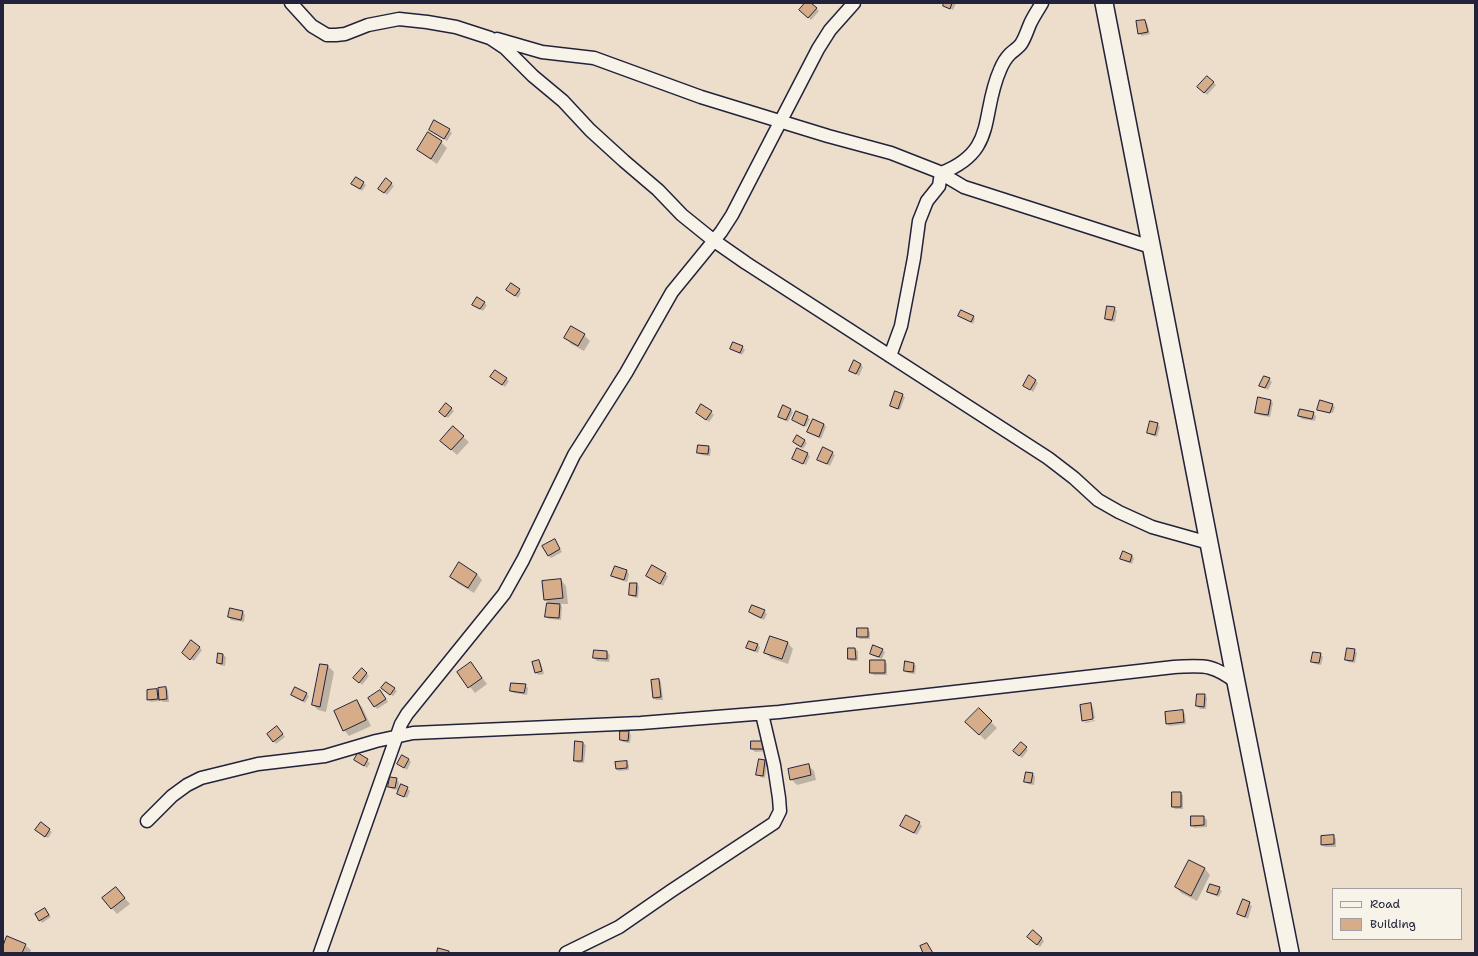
<!DOCTYPE html>
<style>
body{margin:0}
#map{position:relative;width:1478px;height:956px;overflow:hidden;background:#eddecb;font-family:"Shantell Sans",sans-serif}
canvas{display:block}
.frame{position:absolute;inset:0;border:4px solid #22223b;pointer-events:none}
.legend{position:absolute;left:1332px;top:888px;width:130px;height:52px;box-sizing:border-box;background:#f7f3e8;border:1px solid #a29fa3;margin:0;padding:5px 7px;list-style:none;font-size:12px;color:#22223b}
.legend li{display:flex;align-items:center;gap:8px;height:20px}
.legend b{width:20px;border:1px solid #a29fa3}
</style>
<div id="map">
<canvas width="1478" height="956"></canvas>
<div class="frame"></div>
<ul class="legend">
<li><b style="height:5px;background:#f7f3e8"></b>Road</li>
<li><b style="height:11px;background:#d7ac88"></b>Building</li>
</ul>
</div>
<script>
const context = document.querySelector('canvas').getContext('2d');
context.lineJoin = 'round';
function paint(path, color) { context.fillStyle = color; context.fill(path, 'evenodd'); }
function strokePath(path, color, width, dash) { context.strokeStyle = color; context.lineWidth = width; context.lineCap = dash ? 'butt' : 'round'; context.setLineDash(dash || []); context.stroke(path); }
const shadow = new Path2D(`
 M806 3H809L819 11 811 20 800 10Z
 M945 3H956L953 10 944 5Z
 M1145 21 1147 23 1150 34 1142 36 1139 33Z
 M1208 77 1216 85 1207 95 1199 87Z
 M449 130 452 133 447 141 433 132Z
 M428 134 441 142 447 148 437 164 424 155 418 150Z
 M356 178 366 185 362 191 353 184Z
 M391 184 394 186 387 195 382 191Z
 M519 290 521 293 518 298 510 292Z
 M484 303 487 305 483 311 476 307Z
 M1114 308 1117 311 1115 322 1108 321 1106 319Z
 M960 316 973 317 975 319 973 324Z
 M584 335 590 341 584 351 571 344 566 338Z
 M742 347 745 350 742 355 731 349Z
 M860 364 863 367 859 376 851 371Z
 M494 379H506L509 381 505 387Z
 M1269 379 1272 382 1268 390 1260 385Z
 M1035 380 1038 383 1033 392 1024 385Z
 M902 395 905 397 900 410 891 406Z
 M1270 401 1273 403 1270 417 1259 415 1256 412Z
 M446 404 454 411 448 418 443 414Z
 M702 405 714 415 709 422 697 413Z
 M1332 405 1335 407 1333 413 1320 409V411L1318 409Z
 M790 409 793 412 788 422 779 417Z
 M1313 413 1316 416 1315 421 1302 419 1299 416Z
 M807 417 810 419 806 427 793 420Z
 M824 424 826 427 821 439 808 432Z
 M1157 424 1160 427 1157 437 1151 435 1148 432Z
 M453 428 469 442 457 455 447 446Z
 M804 440 807 443 803 449 794 442Z
 M708 447 711 449 710 456 701 455 698 452Z
 M832 453 835 455 830 466 819 460Z
 M807 454 810 456 806 465 793 459Z
 M555 540 562 552 551 558 548 555Z
 M1132 555 1134 558 1132 564 1124 561 1121 558Z
 M460 564 477 574 482 580 474 593 457 583 452 577Z
 M615 567 627 571 629 574 627 582 615 578 613 575Z
 M652 567 668 576 663 586 647 576Z
 M561 580 566 586 568 604H559L562 607 561 620 549 619 546 617 548 602 545 600Z
 M637 584 639 587 638 598 633 597 630 595Z
 M764 611 767 614 764 620 753 615 750 612Z
 M243 612 245 615 244 622 231 620 229 617Z
 M867 629 870 632V639H860L858 636Z
 M771 637 788 643 793 649 788 664 771 658 766 653Z
 M757 645 760 647 758 653 750 650 748 648Z
 M199 647 202 650 194 661 184 654Z
 M855 649 858 651V661H851L849 659Z
 M882 650 885 652 882 659 873 656 871 654Z
 M1354 650 1357 653 1355 663 1348 662 1346 659Z
 M595 651 607 652 610 655 609 662 597 661 594 658Z
 M219 654 223 655 226 657 225 666 220 665 218 663Z
 M1320 654 1323 657 1321 665 1315 664 1312 662Z
 M539 661 541 663 544 674 539 675 536 673 533 662Z
 M885 661 887 664V675H874L871 673Z
 M471 663 487 684 475 693 458 672Z
 M914 664 916 666 915 674 907 673 905 670Z
 M321 665 328 666 334 672 326 712 318 710 313 705Z
 M362 670 369 676 362 685 355 678Z
 M659 680 661 682 663 700H656L654 698Z
 M525 685 528 688 527 695 514 693 511 691Z
 M166 688 168 690 169 702H163L160 699V701L151 702 148 699 157 690 160 693Z
 M394 689 397 691 393 696 385 691Z
 M306 694 309 696 305 703 292 695Z
 M383 694 388 702 377 709 369 699Z
 M1205 695 1207 698 1206 709H1200L1197 706Z
 M357 701 362 707 371 726 349 736 344 730Z
 M1090 705 1093 707 1095 718 1084 720V721L1083 720Z
 M979 710 997 728 985 740 967 722Z
 M1183 711 1185 714 1186 724 1169 726 1167 723Z
 M1095 720V721L1086 723 1084 722Z
 M279 730 285 737 276 744 274 741Z
 M628 732 631 735 630 743 623 742 621 740Z
 M576 742 583 743 586 745 584 763H577L575 760Z
 M752 742 768 751 755 752 752 749Z
 M1021 743 1028 750 1022 758 1014 751Z
 M359 755 370 763 367 768 358 762Z
 M409 760 411 762 407 770 401 766Z
 M760 760 765 761 767 764 765 778 760 777 758 774Z
 M626 762 629 765V770L619 771 617 769Z
 M808 765 814 771 816 780 797 785 791 779Z
 M1032 774 1035 776 1034 785 1028 784 1025 781Z
 M396 779 399 782 398 790 392 789 389 786Z
 M407 788 410 791 407 798 398 793Z
 M1180 793 1183 795V809H1175L1173 807Z
 M1204 817 1207 820V827L1194 828 1192 825Z
 M919 823 922 826 917 835 901 825Z
 M41 824 52 832 48 838 39 832Z
 M1333 836 1336 839V847H1325L1322 845Z
 M1190 861 1205 869 1210 875 1197 901 1181 893 1176 887Z
 M116 888 130 904 117 914 104 899Z
 M1219 888 1222 891 1219 897 1211 894 1208 892Z
 M1243 901 1252 906 1248 919 1239 914Z
 M45 909 51 917 42 923 36 915Z
 M1033 931 1044 941 1040 947 1029 937Z
 M25 945 31 950 30 953H3V949Z`);
const building = new Path2D(`
 M805 3H811L817 8 808 18 799 10Z
 M944 3H952L950 9 943 6Z
 M1145 20 1148 32 1138 34 1136 21Z
 M1207 76 1214 82 1204 93 1197 87Z
 M434 120 450 129 444 139 429 130Z
 M428 132 442 141 431 159 417 150Z
 M356 177 364 182 360 189 351 184Z
 M386 178 392 183 384 193 378 189Z
 M511 283 520 289 515 296 506 290Z
 M477 297 485 302 480 309 472 305Z
 M1107 306 1115 307 1112 320 1105 319Z
 M961 310 974 316 971 322 958 316Z
 M571 326 585 334 578 346 564 338Z
 M733 342 743 346 740 353 730 349Z
 M854 360 861 364 856 374 849 371Z
 M495 370 507 378 502 385 490 377Z
 M1029 375 1036 380 1030 390 1023 386Z
 M1264 376 1270 378 1265 388 1259 386Z
 M895 391 903 394 898 409 890 406Z
 M1258 397 1271 400 1268 415 1255 413Z
 M1320 400 1333 404 1330 413 1317 410Z
 M446 403 452 408 445 417 439 412Z
 M701 404 712 411 706 420 696 413Z
 M783 405 791 409 786 420 778 417Z
 M1300 409 1314 412 1312 419 1298 416Z
 M796 411 808 416 804 426 792 420Z
 M813 419 824 424 819 437 807 432Z
 M1150 421 1158 423 1155 435 1147 433Z
 M453 426 464 436 451 450 440 441Z
 M797 435 805 440 801 447 793 442Z
 M698 445 709 446 708 454 697 453Z
 M823 447 833 452 827 464 817 460Z
 M797 448 808 453 803 464 792 459Z
 M555 539 560 549 548 556 542 546Z
 M1123 551 1132 555 1130 562 1120 559Z
 M459 562 477 574 468 588 450 577Z
 M652 565 666 573 660 584 646 576Z
 M615 566 627 570 624 580 611 576Z
 M561 579 563 598 544 600 542 581Z
 M630 583H637L636 596 629 595Z
 M547 603 560 604 559 618 545 617Z
 M752 605 765 610 761 618 749 612Z
 M230 608 243 611 241 620 228 617Z
 M857 628H868V637H857Z
 M770 636 788 642 782 659 764 653Z
 M191 640 200 647 190 660 182 653Z
 M749 641 758 644 755 651 746 648Z
 M873 645 883 649 879 657 870 654Z
 M848 648H855L856 659H848Z
 M1347 648 1355 649 1353 661 1345 660Z
 M594 650 607 651V659L593 658Z
 M1313 652 1321 653 1319 663 1311 662Z
 M218 653 223 654 222 664 217 663Z
 M539 660 542 671 535 673 532 662Z
 M870 660H885V673H870Z
 M905 661 914 663 913 672 904 671Z
 M471 662 482 678 468 688 457 672Z
 M320 664 328 665 320 707 312 705Z
 M362 668 367 673 359 683 353 678Z
 M659 679 661 697 653 698 651 680Z
 M386 682 395 688 390 695 381 688Z
 M511 683 526 684 524 693 510 691Z
 M166 687 167 699 159 700 158 688Z
 M295 687 307 693 303 701 291 695Z
 M157 689 158 699 147 700V690Z
 M380 690 386 699 374 707 368 698Z
 M1197 694H1205L1204 707 1196 706Z
 M357 700 366 720 343 731 334 711Z
 M1091 703 1093 719 1082 721 1080 705Z
 M979 708 992 721 979 735 965 722Z
 M1183 710 1184 722 1166 724 1165 712Z
 M277 726 283 734 273 742 267 734Z
 M620 731H629L628 741 620 740Z
 M575 741 583 742 582 761H574Z
 M751 741H766V749H751Z
 M1021 742 1027 747 1019 756 1013 751Z
 M358 753 368 759 364 766 354 760Z
 M402 755 409 759 404 768 397 764Z
 M759 759 765 760 763 776 756 775Z
 M627 761V768L616 769 615 762Z
 M809 764 811 775 790 780 788 769Z
 M1026 772 1033 773 1031 783 1024 782Z
 M390 777 397 778 395 788 388 787Z
 M401 784 408 787 404 797 397 794Z
 M1172 792H1181V807H1172Z
 M906 815 920 822 914 833 900 826Z
 M1191 816H1204V825L1191 826Z
 M41 822 50 829 45 837 35 830Z
 M1334 835V844L1321 845V836Z
 M1189 860 1205 868 1191 896 1175 887Z
 M1210 884 1220 887 1217 895 1207 892Z
 M116 887 125 898 111 909 102 898Z
 M1243 899 1250 902 1245 917 1237 914Z
 M45 908 49 915 39 921 35 914Z
 M1033 930 1042 938 1037 945 1027 937Z
 M7 936 26 944 22 953H3V946Z
 M927 943 933 953H923L920 946Z
 M438 948 449 951V953H437Z`);
const street = new Path2D(`
 M291 3 312 26 327 35H336L345 34 368 25 399 19 427 22 456 27 490 38 505 48 533 76 563 101 590 130 624 161 658 190 682 215 713 240 746 263 1048 458 1074 478 1098 500 1119 512 1152 527 1209 543
 M497 39 542 52 594 58 701 97 828 136 891 153 937 171 964 187 1151 247
 M890 356 901 326 914 258 919 221 927 201 939 186 941 173C998 151 980 115 1000 70 1002 65 1006 58 1010 54 1013 51 1018 48 1021 44 1025 38 1027 31 1030 24 1033 17 1038 10 1042 3
 M147 821 172 796 187 785 201 778 258 764 325 756 376 741 413 733 641 723 779 712 1174 667C1203 666 1211 663 1236 682
 M320 953 401 724 407 714 504 594 523 560 574 455 626 373 672 292 721 232 732 215 818 49 830 30 854 3
 M566 953 619 927 671 891 774 823 780 811 779 798 774 765 762 714`);
const secondary = new Path2D(`
 M1104 3 1236 682 1290 953`);
paint(shadow, '#0003');
paint(building, '#d7ac88');
strokePath(building, '#22223b', 1);
strokePath(street, '#22223b', 15);
strokePath(secondary, '#22223b', 20);
strokePath(street, '#f7f3e8', 12);
strokePath(secondary, '#f7f3e8', 17);
</script>
